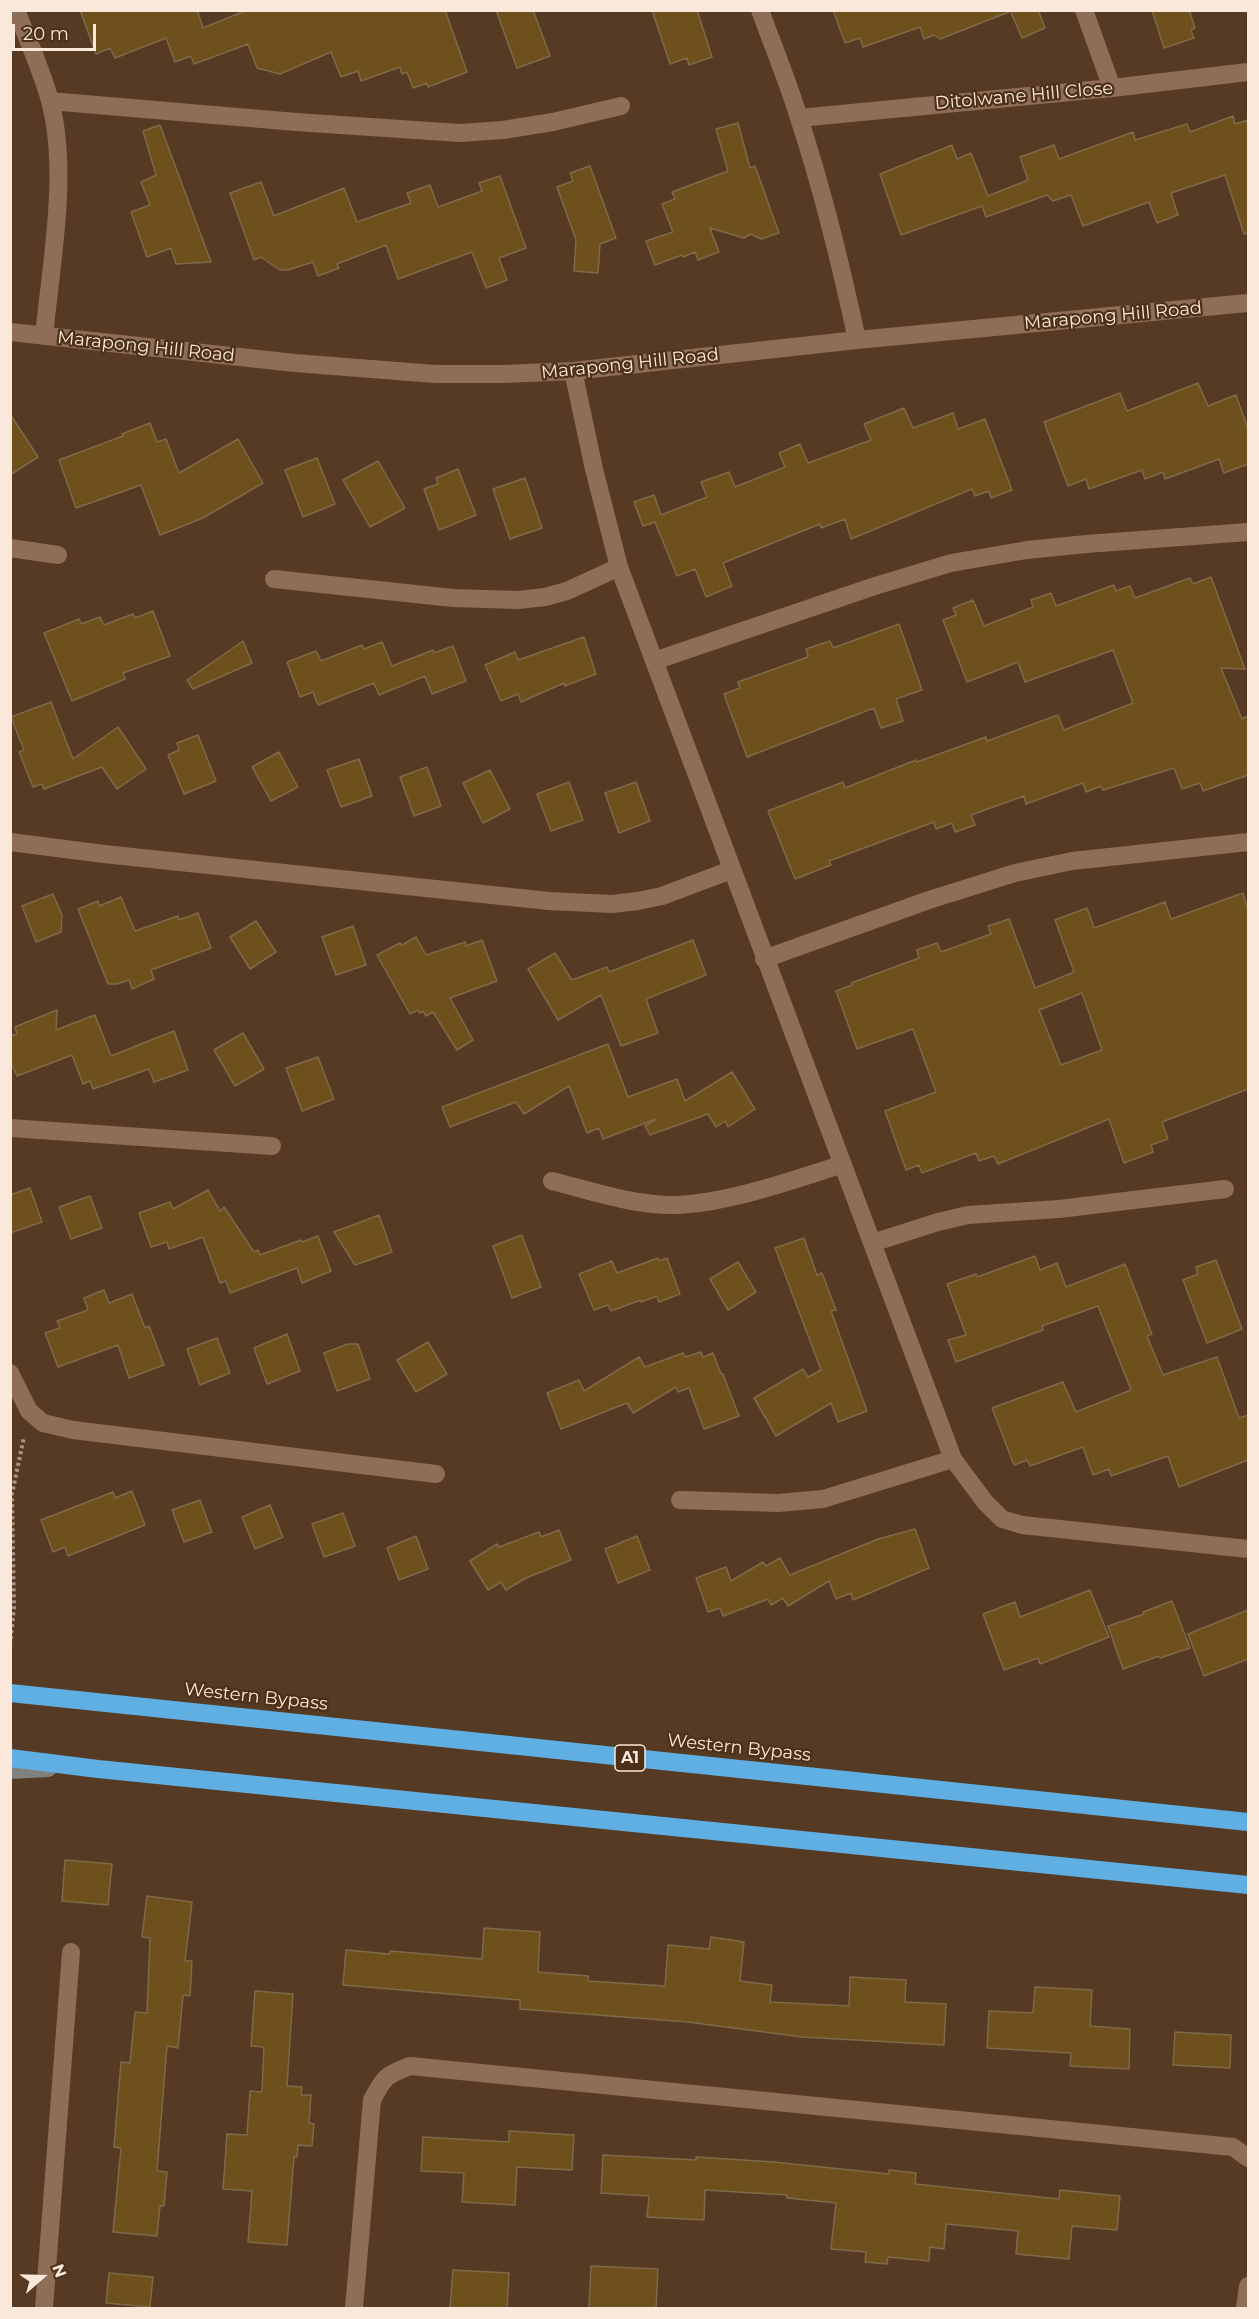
<!DOCTYPE html>
<style>
body{margin:0}
#map{position:relative;width:1259px;height:2319px;overflow:hidden;background:#573a24;font-family:Montserrat,sans-serif}
canvas{display:block}
.frame{position:absolute;inset:0;border:12px solid #fae8da;pointer-events:none}
.north{position:absolute;left:12px;top:2247px;width:60px;height:60px;-webkit-text-stroke:4px #4c3019;paint-order:stroke;rotate:70deg;font-size:16px;font-weight:700;line-height:24px;text-align:center;color:#fae8da}
.north::after{content:'';display:block;margin:auto;width:21px;height:27px;background:#fae8da;clip-path:polygon(50% 0,100% 100%,50% 72%,0 100%)}
.scale{position:absolute;left:12px;top:24px;width:84px;height:27px;box-sizing:border-box;border:3px solid #fae8da;border-top:0;padding-left:8px;font-size:18px;line-height:21px;white-space:nowrap;color:#fae8da;-webkit-text-stroke:4px #4c3019;paint-order:stroke}
</style>
<div id="map">
<canvas width="1259" height="2319"></canvas>
<div class="frame"></div>
<div class="north">N</div>
<div class="scale">20 m</div>
</div>
<script>
const context = document.querySelector('canvas').getContext('2d');
context.lineJoin = 'round';
function paint(path, color) { context.fillStyle = color; context.fill(path, 'evenodd'); }
function strokePath(path, color, width, dash) { context.strokeStyle = color; context.lineWidth = width; context.lineCap = dash ? 'butt' : 'round'; context.setLineDash(dash || []); context.stroke(path); }
function write(font, color, halo, rows, align = 'center') {
  context.font = font + ' Montserrat,sans-serif'; context.lineWidth = 4.5; context.setLineDash([]); context.textBaseline = 'middle'; context.strokeStyle = halo; context.fillStyle = color; for (const [text, x, y, turn = 0] of rows) {
    context.save(); context.translate(x, y); context.rotate((+turn || 0) * Math.PI / 180); context.textAlign = isNaN(turn) ? turn : align; if (halo) context.strokeText(text, 0, 0); context.fillText(text, 0, 0); context.restore();
  }
}
const building = new Path2D(`
 M80 10H197L203 28 247 10H445L467 72 428 87 427 83 413 88 407 72 402 74 400 67 361 81 358 71 341 77 331 52 280 74 257 68 248 44 194 64 191 56 175 62 166 38 115 58 110 48 96 54Z
 M496 10H533L550 56 517 68Z
 M652 10H697L712 57 689 65 687 58 670 64Z
 M833 10H1009V12L940 39 934 35 924 39 920 27 863 47 860 38 845 43Z
 M1010 10H1038L1045 28 1022 38Z
 M1152 10H1189L1195 28 1191 30 1194 38 1164 48Z
 M1233 116 1235 124 1248 120V233L1244 234 1225 175 1171 193 1178 215 1157 223 1149 202 1083 226 1071 195 1053 201 1047 195 986 217 982 206 901 235 880 174 952 145 957 159 971 153 988 196 1028 180 1020 157 1054 145 1059 159 1133 132 1135 140 1187 124 1190 132Z
 M738 123 750 168 755 166 779 233 761 239 751 234 744 238 710 228 719 252 698 260 695 252 683 257 682 255 655 265 646 241 673 232 662 204 675 199 672 192 728 171 716 129Z
 M160 125 211 262 176 264 171 248 147 257 131 212 150 205 141 182 156 175 143 131Z
 M590 166 616 238 600 244 598 273 574 271 576 240 557 187 573 181 570 173Z
 M500 176 526 248 499 258 507 280 486 288 472 252 398 279 386 245 337 264 339 268 318 276 313 262 288 270H280L261 257 254 260 230 193 261 182 274 216 344 188 357 222 411 203 407 193 430 185 438 207 482 191 479 183Z
 M1198 383 1208 406 1236 395 1248 429V464L1224 473 1219 459 1165 479 1163 472 1145 479 1142 470 1089 489 1086 479 1068 486 1044 422 1120 393 1127 411Z
 M904 408 913 428 953 413 958 429 985 419 1012 490 991 498 989 491 975 496 972 489 851 539 845 519 821 528 820 524 723 563 732 586 706 597 695 569 677 576 655 522 643 526 634 502 654 495 661 515 707 497 701 482 729 472 735 487 785 467 779 453 800 444 808 463 871 440 864 424Z
 M10 414 38 457 10 475Z
 M150 423 157 442 166 439 179 473 238 439 263 483 203 518 160 535 141 485 76 508 59 460 123 436 122 434Z
 M317 458 335 504 303 517 285 470Z
 M378 461 405 508 370 527 343 480Z
 M458 469 476 515 439 530 424 489 438 484 436 478Z
 M525 478 542 528 510 539 493 489Z
 M1211 577 1245 669 1221 668 1242 719 1248 716V775L1203 791 1200 783 1182 789 1174 768 1103 790 1101 786 1086 792 1083 783 1026 804 1024 796 971 815 975 825 955 832 952 823 936 829 934 822 829 861 831 865 795 879 768 811 843 782 845 788 916 760 917 762 986 737 987 741 1058 715 1064 730 1133 703 1113 650 1025 682 1018 662 967 682 943 620 956 615 953 608 973 600 984 626 1033 607 1031 600 1051 593 1056 606 1114 585 1116 591 1130 586 1135 598 1190 578 1193 584Z
 M153 611 170 656 123 673 125 679 72 701 44 633 79 619 81 624 100 617 104 625 133 614 135 618Z
 M899 624 922 690 896 699 903 721 881 728 874 708 747 757 724 694 740 688 738 682 808 657 806 649 830 641 833 648Z
 M584 637 596 674 565 686 564 683 521 702 518 694 501 701 485 665 515 652 518 660Z
 M243 641 252 663 193 689 187 680Z
 M382 642 392 666 433 650 434 653 453 646 466 681 432 694 425 676 379 695 374 683 318 705 313 692 300 697 287 662 316 651 321 661 362 645 364 649Z
 M51 702 73 759 118 727 146 769 117 789 102 767 44 789 42 784 33 787 19 752 24 750 11 717Z
 M198 735 216 781 184 794 168 755 179 750 177 743Z
 M279 752 298 787 271 801 252 767Z
 M359 759 372 796 341 807 327 770Z
 M427 767 441 806 414 816 400 777Z
 M490 770 510 809 483 823 463 783Z
 M569 782 583 820 551 831 537 794Z
 M636 782 650 821 619 833 605 793Z
 M1243 893 1248 910V1089L1162 1122 1168 1139 1151 1145 1153 1152 1124 1163 1109 1119 998 1164 994 1156 979 1161 976 1153 922 1173 919 1165 906 1170 885 1111 936 1092 913 1029 857 1049 836 991 852 985 851 983 919 958 917 950 937 943 941 952 991 934 988 926 1009 919 1035 988 1074 972 1055 920 1087 908 1094 928 1165 902 1171 919ZM1082 993 1102 1050 1061 1065 1039 1010Z
 M53 894 62 915 61 932 36 942 22 906Z
 M121 897 135 931 178 916 179 920 198 913 211 948 151 970 154 979 132 989 129 980 117 984H108L78 909 98 901 99 906Z
 M256 921 276 952 250 969 230 937Z
 M353 926 366 965 336 975 322 937Z
 M416 937 426 955 465 942 466 946 482 940 497 981 450 998 473 1040 457 1050 433 1012 426 1016 423 1011 420 1013 418 1010 410 1014 377 955 400 943 402 945Z
 M693 940 706 975 646 999 658 1033 621 1046 601 995 558 1020 528 969 555 953 572 980 607 967 609 972Z
 M57 1010 56 1030 95 1015 111 1056 174 1031 188 1070 154 1082 149 1069 93 1089 90 1081 83 1084 72 1055 17 1076 10 1060V1036L17 1034 15 1027Z
 M243 1033 264 1069 235 1086 214 1050Z
 M608 1044 628 1097 677 1079 685 1101 732 1072 755 1109 728 1127 725 1121 716 1127 708 1114 650 1135 645 1126 656 1119 603 1139 599 1128 587 1133 569 1086 524 1114 516 1102 450 1127 442 1107Z
 M318 1057 334 1099 302 1111 286 1068Z
 M30 1188 42 1222 10 1233V1195Z
 M208 1190 220 1211 224 1207 254 1252 258 1250 260 1255 301 1240 302 1242 318 1236 331 1271 302 1283 297 1268 230 1293 226 1281 220 1283 203 1237 169 1249 167 1242 151 1247 139 1213 170 1202 173 1209Z
 M90 1196 102 1228 71 1239 59 1207Z
 M379 1215 392 1252 355 1265 334 1232Z
 M522 1235 541 1287 512 1298 493 1246Z
 M804 1238 817 1275 822 1273 836 1310 831 1311 867 1411 838 1422 831 1403 776 1436 754 1398 803 1369 808 1377 821 1370 775 1248Z
 M1035 1256 1040 1270 1057 1263 1066 1287 1125 1264 1152 1334 1147 1336 1163 1375 1217 1357 1239 1418 1248 1415V1460L1179 1487 1168 1456 1111 1476 1109 1469 1093 1475 1083 1447 1030 1466 1027 1460 1014 1465 992 1408 1063 1382 1076 1412 1131 1390 1098 1306 1042 1326 1043 1330 956 1362 948 1340 966 1335 947 1284 976 1274 977 1277Z
 M658 1258 659 1261 667 1258 680 1294 659 1302 657 1296 641 1302V1300L611 1311 608 1305 594 1310 579 1274 612 1261 617 1273Z
 M1216 1260 1242 1329 1207 1343 1183 1280 1198 1274 1196 1267Z
 M738 1262 756 1292 728 1310 710 1279Z
 M104 1290 109 1303 132 1294 145 1328 149 1326 164 1365 129 1378 118 1345 58 1367 45 1333 60 1328 57 1321 88 1310 84 1298Z
 M287 1334 300 1371 267 1384 254 1348Z
 M217 1338 230 1373 200 1385 187 1349Z
 M428 1342 447 1374 416 1392 397 1360Z
 M348 1344H358L370 1379 337 1391 324 1353Z
 M701 1352 703 1357 713 1353 721 1374H723L739 1416 704 1429 689 1388 678 1392 676 1387 633 1413 627 1403 561 1429 547 1393 579 1380 584 1391 639 1357 645 1367 683 1353 685 1357Z
 M132 1491 145 1525 68 1556 65 1547 53 1552 41 1520 113 1492 115 1498Z
 M200 1500 212 1532 184 1542 172 1510Z
 M270 1505 283 1537 255 1549 242 1517Z
 M343 1513 355 1546 324 1557 312 1524Z
 M915 1529 929 1568 853 1600 851 1593 836 1599 829 1581 788 1606 783 1598 771 1605 768 1599 723 1616 720 1608 708 1612 696 1578 726 1567 731 1581 763 1562 766 1566 780 1558 790 1575 878 1539Z
 M559 1530 571 1560 526 1578 506 1590 501 1582 488 1590 470 1561 497 1544 499 1547 539 1532 541 1537Z
 M416 1536 428 1569 399 1580 387 1548Z
 M637 1536 650 1570 618 1583 605 1549Z
 M1090 1590 1109 1637 1040 1664 1038 1658 1004 1670 983 1614 1015 1602 1020 1617Z
 M1172 1601 1190 1648 1160 1658 1159 1656 1123 1669 1108 1626 1144 1614 1143 1612Z
 M1248 1610V1659L1204 1676 1188 1634Z
 M65 1860 112 1864 108 1905 62 1901Z
 M147 1896 192 1902 185 1961H192L190 1996 183 1995 178 2048 167 2046 157 2171 167 2172 164 2206H160L157 2236 113 2232 121 2148 114 2147 121 2062 130 2063 135 2012 147 2013 150 1938 142 1937Z
 M484 1928 540 1932 538 1972 588 1976V1981L665 1986 668 1945 709 1949 711 1937 744 1942 740 1981 772 1985 770 2002 849 2006 850 1977 906 1980 905 2002 946 2004 944 2045 802 2037 688 2022 520 2009V2000L343 1985 346 1950 390 1954V1951L482 1959Z
 M1035 1987 1092 1990 1090 2026 1130 2029 1129 2069 1070 2066 1071 2053 987 2048 989 2011 1033 2013Z
 M255 1991 293 1994 287 2086 302 2087 301 2095H311L309 2123 314 2124 312 2146 298 2145 297 2157H294L287 2245 248 2242 252 2191 223 2189 227 2134 247 2135 250 2091 262 2092 264 2047 251 2046Z
 M1175 2032 1231 2035 1230 2068 1173 2065Z
 M509 2131 574 2135 572 2170 517 2167 515 2205 462 2202 464 2173 421 2171 423 2137 509 2142Z
 M603 2155 696 2160V2157L774 2162 889 2174V2170L916 2173 915 2184 1059 2199 1060 2190 1120 2196 1117 2230 1072 2226 1069 2259 1016 2254 1018 2231 946 2224 944 2249 930 2247 929 2261 888 2257 887 2264 865 2262 866 2252 831 2249 836 2203 787 2198V2195L705 2190 704 2220 647 2217 649 2196 601 2193Z
 M591 2266 658 2269 656 2308H589Z
 M453 2270 509 2273 507 2308H450Z
 M109 2273 153 2277 150 2307 106 2303Z`);
const path = new Path2D(`
 M10 1645 14 1608 12 1494 24 1437`);
const street = new Path2D(`
 M16 10C28 40 42 71 50 101 69 171 51 264 44 336
 M760 10C773 46 788 82 799 118 823 191 841 265 857 340
 M1084 10 1112 88
 M50 101 296 122 460 133 503 130 553 122 621 106
 M799 118 1112 88 1248 72
 M10 332 295 363 435 374H505L573 371 857 340 1248 303
 M573 371 594 469 619 567 953 1459 985 1502 1002 1519 1022 1525 1248 1549
 M10 548 58 555
 M274 579 453 598 518 600 545 597 567 591 619 567
 M654 661 875 586 951 563 1027 550 1086 544 1248 532
 M10 842 104 854 549 901 612 904 638 901 662 896 731 870
 M764 959 929 900 1015 873 1072 861 1248 842
 M10 1128 272 1146
 M552 1181C591 1191 633 1205 673 1205 725 1204 794 1180 843 1164
 M872 1243 938 1222 968 1215 1059 1209 1225 1189
 M10 1373 29 1411 43 1423 73 1430 436 1474
 M680 1500 778 1503 823 1499 953 1459
 M44 2308 71 1952
 M354 2308 372 2100C384 2077 386 2075 410 2066L1233 2147 1248 2158
 M1245 2308 1248 2286`);
const secondary = new Path2D(`
 M10 1770 48 1768`);
const highway = new Path2D(`
 M10 1693 1248 1822
 M10 1758 98 1769 1248 1885`);
const shields = [
 [630,1758,30]
];
const shieldNames = [
 ["A1",630,1758]
];
const streetNames = [
 ["Ditolwane Hill Close",1024,96,-5],
 ["Marapong Hill Road",1113,316,-5],
 ["Marapong Hill Road",146,347,6],
 ["Marapong Hill Road",630,364,-6],
 ["Western Bypass",256,1697,6],
 ["Western Bypass",739,1748,6]
];
paint(building, '#6e501c');
strokePath(building, '#7e6a49', 1.5);
strokePath(path, '#ad9584', 4, [3, 3]);
strokePath(street, '#8e6e56', 18);
strokePath(secondary, '#808280', 18);
strokePath(highway, '#5fafe2', 18);
for (const [x, y, w] of shields) { const box = new Path2D(); box.roundRect(x - w / 2, y - 13, w, 26, 4.5); context.fillStyle = '#4c3019'; context.fill(box); strokePath(box, '#fae8da', 1.5); }
write('bold 16px', '#fae8da', null, shieldNames);
write('18px', '#fae8da', '#4c3019', streetNames);
</script>
